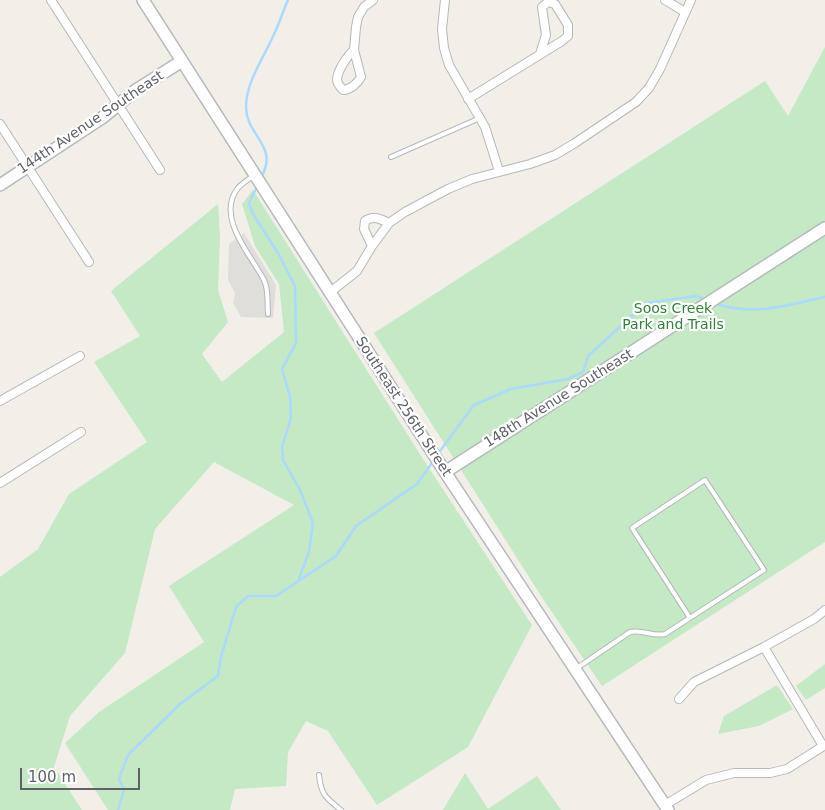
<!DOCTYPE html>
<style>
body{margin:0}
#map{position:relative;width:825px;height:810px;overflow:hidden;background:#f1efe8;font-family:"DejaVu Sans",sans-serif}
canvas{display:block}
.scale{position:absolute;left:20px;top:768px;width:120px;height:22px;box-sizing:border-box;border:2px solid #5f6368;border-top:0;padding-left:6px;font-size:15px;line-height:18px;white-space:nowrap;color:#5f6368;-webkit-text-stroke:4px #fff;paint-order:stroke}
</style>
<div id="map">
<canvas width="825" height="810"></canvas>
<div class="scale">100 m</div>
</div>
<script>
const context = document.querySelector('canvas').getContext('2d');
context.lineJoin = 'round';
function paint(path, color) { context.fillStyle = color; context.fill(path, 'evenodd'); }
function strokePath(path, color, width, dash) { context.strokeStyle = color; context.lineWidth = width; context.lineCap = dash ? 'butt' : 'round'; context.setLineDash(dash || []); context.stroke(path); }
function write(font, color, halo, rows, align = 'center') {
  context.font = font + ' "DejaVu Sans",sans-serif'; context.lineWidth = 4.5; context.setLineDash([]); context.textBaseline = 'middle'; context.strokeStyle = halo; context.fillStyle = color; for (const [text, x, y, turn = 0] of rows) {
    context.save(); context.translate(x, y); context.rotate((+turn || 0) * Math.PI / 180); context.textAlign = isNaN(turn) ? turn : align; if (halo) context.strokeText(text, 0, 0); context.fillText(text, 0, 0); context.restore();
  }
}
const industrial = new Path2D(`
 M244 233 276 285 273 318 241 317 233 303 235 293 228 280 229 244Z`);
const green = new Path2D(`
 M825 47V542L602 686 543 599 374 333 765 81 788 116Z
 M253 190 423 459 532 625 468 747 377 805 328 731 306 721 288 752 286 786 235 789 230 810H108L65 743 99 712 204 642 169 586 294 505 214 462 155 529 125 653 70 716 54 767 82 810H0V577L38 549 69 494 147 442 94 362 140 336 111 291 218 204 220 236 218 290 228 322 202 354 222 382 284 332 279 284 255 246 242 204Z
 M825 664V688L806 700 796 686Z
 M777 685 793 709 759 726 718 734 724 716Z
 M465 773 488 809 537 776 561 810H443Z`);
const stream = new Path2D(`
 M263 174C277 145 246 135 246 107 246 81 265 56 275 32 280 22 283 11 288 0
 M256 189 249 203 253 214 278 253 295 286 296 343 282 369 290 397 291 418 282 447 283 460 300 490 313 523 309 552 299 579
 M714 303C752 317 787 305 825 297
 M437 455 474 405 511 389 568 379 583 372 588 356 646 303 696 296 706 300
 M118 810 124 790 119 779 128 755 180 704 218 676 221 657 236 607 248 596H276L336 556 356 526 417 484 434 460`);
const lane = new Path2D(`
 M391 157 480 118
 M253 176C248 180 242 183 238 188 215 217 251 255 264 280 269 290 267 303 268 314
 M577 668 630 632C642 629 653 637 665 634L764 570 705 480 632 528 690 618
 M319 775C321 795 326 798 341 810`);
const street = new Path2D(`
 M51 0 160 170
 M445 0 442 29 444 48 449 65 485 127 499 171
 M665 0 685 12
 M354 50C347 56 338 70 337 79 337 84 340 87 343 90 350 90 358 83 361 77L354 50 356 27 358 17 364 7 373 0
 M468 99 562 41 568 36V25L555 4 548 2 542 7 546 35 540 54
 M0 124 89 262
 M372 246 364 229 365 221C373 215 381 219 389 223
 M329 293 357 271 372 246 389 223 405 212 448 189 472 179 530 164 555 155 575 143 636 102 649 88 660 69 691 0
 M0 401 80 356
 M0 483 81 432
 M764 647 823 746
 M679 699 694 682 764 647 814 619 825 610
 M665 805 706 780 734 773H770L787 769 825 745`);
const secondary = new Path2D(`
 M143 0 445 472 668 810
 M0 185 102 118 136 90 182 61
 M445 472 825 228`);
const streetNames = [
 ["144th Avenue Southeast",91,123,-34],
 ["148th Avenue Southeast",559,399,-32],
 ["Southeast 256th Street",403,407,57]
];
const parkNames = [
 ["Soos Creek",673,309],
 ["Park and Trails",673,325]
];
paint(industrial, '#e0deda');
paint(green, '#c5e8c5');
strokePath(stream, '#aadaff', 2.5);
strokePath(lane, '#b5b8bc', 6);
strokePath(street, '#b5b8bc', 10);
strokePath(secondary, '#b6babf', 14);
strokePath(lane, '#fff', 4);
strokePath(street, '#fff', 8);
strokePath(secondary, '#fff', 11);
write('14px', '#5f6368', '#fff', streetNames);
write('14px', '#348238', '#fff', parkNames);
</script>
